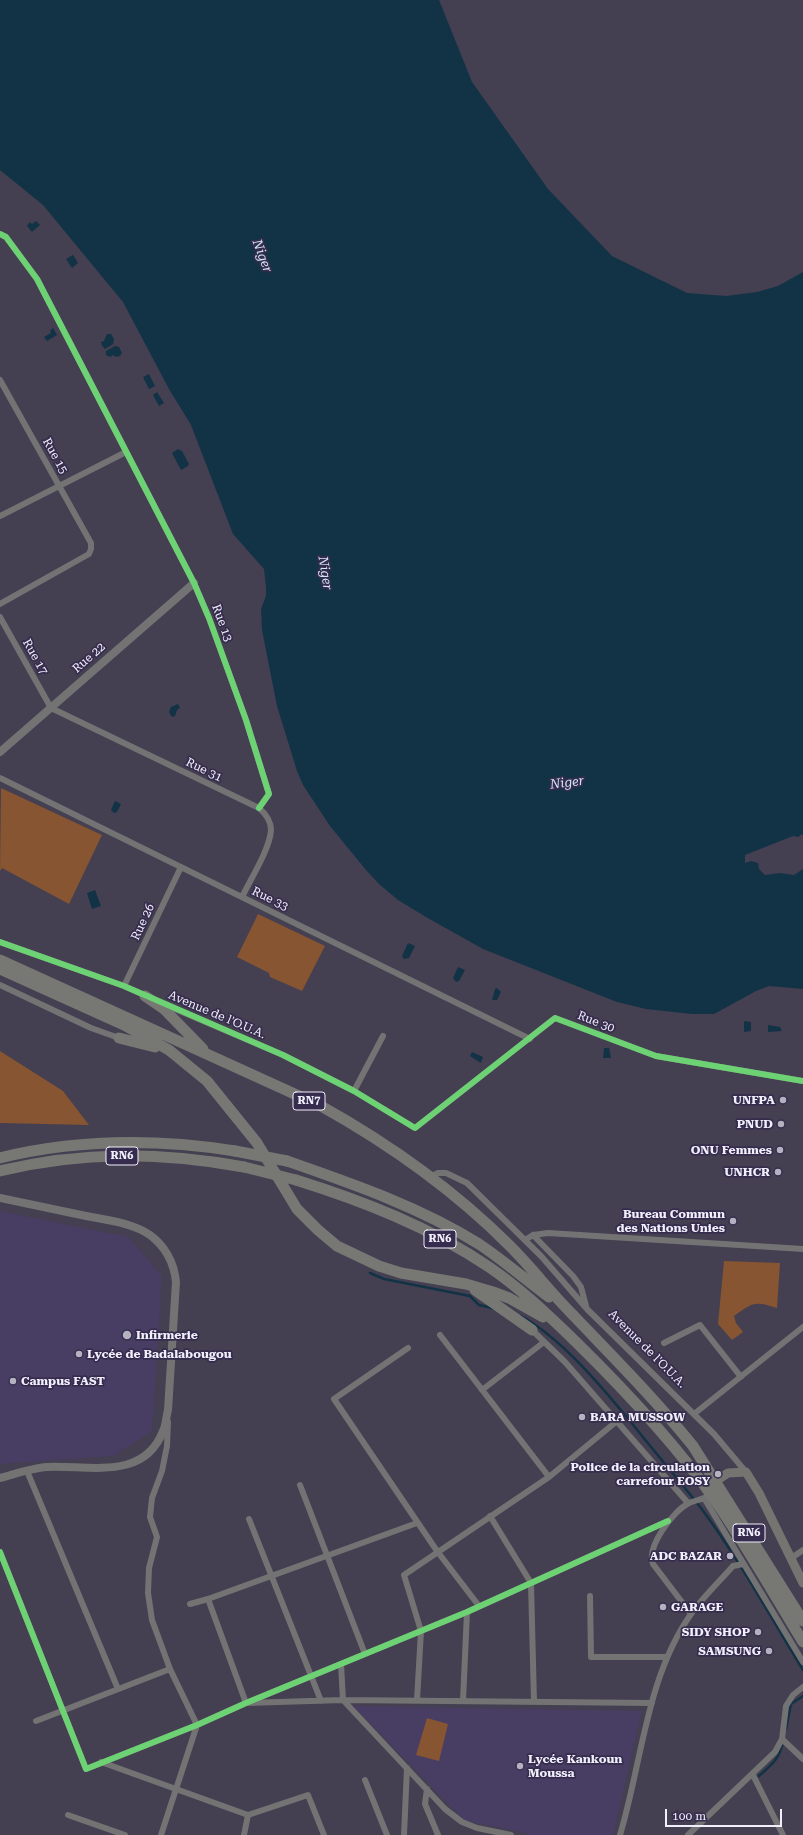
<!DOCTYPE html>
<meta charset="utf-8">
<style>
body{margin:0}
#map{position:relative;width:803px;height:1835px;overflow:hidden;background:#443f51;font-family:"Roboto Serif",serif}
canvas{display:block}
.scale{position:absolute;left:665px;top:1809px;width:117px;height:18px;box-sizing:border-box;border:2px solid #f1effc;border-top:0;padding-left:5px;font-size:12px;line-height:14px;white-space:nowrap;color:#f1effc;-webkit-text-stroke:3px #362d4e;paint-order:stroke}
</style>
<div id="map">
<canvas width="803" height="1835"></canvas>
<div class="scale">100 m</div>
</div>
<script>
const context = document.querySelector('canvas').getContext('2d');
context.lineJoin = 'round';
function paint(path, color) { context.fillStyle = color; context.fill(path, 'evenodd'); }
function strokePath(path, color, width, dash) { context.strokeStyle = color; context.lineWidth = width; context.lineCap = dash ? 'butt' : 'round'; context.setLineDash(dash || []); context.stroke(path); }
function write(font, color, halo, rows, align = 'center') {
  context.font = font + ' "Roboto Serif",serif'; context.lineWidth = 3.5; context.setLineDash([]); context.textBaseline = 'middle'; context.strokeStyle = halo; context.fillStyle = color; for (const [text, x, y, turn = 0] of rows) {
    context.save(); context.translate(x, y); context.rotate((+turn || 0) * Math.PI / 180); context.textAlign = isNaN(turn) ? turn : align; if (halo) context.strokeText(text, 0, 0); context.fillText(text, 0, 0); context.restore();
  }
}
const built = new Path2D(`
 M0 1211 128 1237 162 1276 152 1431 113 1456 0 1464Z
 M353 1706 642 1711 613 1835H528L523 1832 465 1821Z`);
const green = new Path2D(`
 M1 788 102 835 69 904 2 868 0 871Z
 M258 914 325 946 302 991 270 977 269 973 237 957Z
 M0 1051 63 1091 89 1125 0 1123Z
 M724 1261 780 1263 777 1308C754 1301 754 1302 734 1316L736 1323 743 1332 732 1340 718 1324Z
 M427 1718 448 1724 439 1761 416 1755Z`);
const water = new Path2D(`
 M0 0H439L472 82 548 189 612 256 687 293 726 296 757 292 778 286 803 272V836L802 834 798 837 793 836 745 855V863L751 861 758 863 759 869 765 875 780 873 794 875 803 869V989L769 986 756 991 714 1014H692L646 1009 617 1002 483 949 426 917 398 900 379 884 366 870 330 826 303 785 297 771 277 706 262 630 261 609 266 596V587L264 569 233 534 191 425 169 389 123 302 43 205 0 170Z
 M36 221 40 225 32 232 27 226 30 222 32 224Z
 M73 255 78 263 72 268 66 259Z
 M53 328 57 335 47 341 44 337 51 333 50 331Z
 M107 334H111L114 339 113 344 105 349 102 346 101 342 104 341Z
 M115 346 119 347 122 353 120 356 116 357 113 355 110 357 106 355V351Z
 M149 374 155 386 149 389 143 377Z
 M157 392 164 403 159 406 153 395Z
 M178 449 182 451 189 464 188 466 181 470 172 453Z
 M178 704 180 708 177 710 175 716 172 717 169 712 171 707Z
 M115 801 121 804 117 812 114 813 111 810Z
 M95 890 101 906 92 909 87 893Z
 M408 943 415 946 409 958 404 959 402 956Z
 M458 967 465 970 459 981 456 982 453 978Z
 M497 988 501 992 497 1000H492L495 989Z
 M744 1021 751 1022V1031L744 1032Z
 M768 1025 780 1027 782 1031 768 1032Z
 M604 1048H609L611 1058H603Z
 M472 1052 483 1057 481 1063 470 1056Z`);
const stream = new Path2D(`
 M370 1273 384 1279 470 1296 479 1305 496 1309
 M521 1316C561 1338 601 1386 630 1421 653 1450 678 1479 701 1508 739 1559 770 1616 803 1670
 M786 1729 791 1704 803 1696
 M759 1776C772 1764 779 1760 783 1742`);
const minor = new Path2D(`
 M0 234 6 237 37 279 194 583 209 618 246 720 269 794 259 808
 M0 380 91 543V549L89 554 0 604
 M0 516 126 452
 M0 617 51 708 259 808C266 814 271 821 271 830 270 849 250 880 242 897
 M0 778 530 1039
 M0 942 124 986 148 997
 M0 985 91 1028 119 1038
 M124 986 181 867
 M161 1003 283 1055 354 1091 415 1128 555 1018 656 1056 803 1081
 M354 1091 383 1036
 M432 1176 438 1173H446L467 1183 541 1256 587 1309 714 1434 746 1472
 M533 1235 573 1276 581 1287 586 1306
 M525 1240 533 1235 548 1233 803 1249
 M532 1330 565 1362 688 1503
 M440 1335 549 1477
 M664 1343 700 1325 741 1377
 M408 1348 334 1399 437 1551 479 1606
 M482 1390 544 1342
 M694 1414 803 1327
 M27 1471 118 1689
 M300 1485 365 1654
 M704 1498 803 1662
 M490 1516 531 1583 534 1702
 M249 1519 321 1701
 M0 1552 86 1769 197 1725 246 1703 467 1612 668 1521
 M790 1559 803 1550
 M590 1596 591 1657H667
 M208 1599 246 1703 343 1700 652 1703
 M190 1604 208 1599 417 1523
 M691 1614 653 1564C646 1547 673 1511 689 1503 694 1501 699 1500 704 1498L706 1500
 M341 1664 343 1700 445 1809 462 1822 477 1828 511 1835
 M417 1700 421 1631 404 1575 549 1477 617 1421
 M463 1701 467 1612
 M36 1721 170 1669
 M782 1739 803 1759
 M101 1762 248 1815 308 1795 324 1835
 M753 1775 783 1835
 M365 1780 387 1835
 M427 1789 425 1804 438 1835
 M68 1815 125 1835
 M161 1835 197 1725 170 1669 152 1620 148 1593 149 1568 157 1537 150 1517 152 1498 162 1471 167 1446 168 1422
 M244 1835 248 1815
 M404 1835 407 1768
 M620 1835C642 1762 646 1678 691 1614 703 1597 719 1582 733 1566L743 1564
 M688 1835 775 1752 782 1739 786 1706 793 1695 803 1687`);
const tertiary = new Path2D(`
 M0 752 194 583
 M0 1198C29 1204 58 1210 86 1216 107 1220 133 1223 150 1235 166 1247 174 1263 176 1282L168 1410C166 1417 166 1425 163 1431 144 1481 89 1465 47 1467 32 1468 15 1474 0 1478`);
const secondary = new Path2D(`
 M710 1485 728 1473 746 1472 759 1493 803 1583`);
const trunk = new Path2D(`
 M0 960 321 1106C391 1145 453 1189 510 1246 532 1268 551 1293 573 1315 614 1358 656 1400 693 1446L803 1621
 M0 969 124 1025 169 1050 207 1081 257 1143 297 1209 318 1230 337 1246 379 1266 401 1273 466 1284 493 1292 509 1298 543 1317
 M145 996 164 1009 203 1049
 M119 1038 155 1047
 M0 1158C77 1139 158 1139 235 1151
 M287 1161C353 1184 420 1207 479 1244 503 1260 526 1280 549 1297
 M0 1171C83 1151 160 1152 244 1167
 M296 1180C363 1201 430 1227 489 1267 520 1288 548 1315 575 1341 626 1391 676 1444 717 1503 748 1548 775 1596 803 1642
 M475 1290 532 1330`);
const trunkBridge = new Path2D(`
 M235 1151 287 1161
 M244 1167 296 1180`);
const cycleway = new Path2D(`
 M0 234 6 237 37 279 194 583 209 618 246 720 269 794 259 808
 M0 942 124 986 283 1055 354 1091 415 1128 555 1018 656 1056 803 1081
 M0 1552 86 1769 197 1725 246 1703 467 1612 668 1521`);
const markers = [
 [783,1100,4,"#b4b1c0"],
 [781,1124,4,"#b4b1c0"],
 [780,1150,4,"#b4b1c0"],
 [778,1172,4,"#b4b1c0"],
 [733,1221,4,"#b4b1c0"],
 [127,1335,5,"#b4b1c0"],
 [79,1354,4,"#b4b1c0"],
 [13,1381,4,"#b4b1c0"],
 [582,1417,4,"#b4b1c0"],
 [718,1474,4,"#b4b1c0"],
 [730,1556,4,"#b4b1c0"],
 [663,1607,4,"#b4b1c0"],
 [758,1632,4,"#b4b1c0"],
 [769,1651,4,"#b4b1c0"],
 [520,1766,4,"#b4b1c0"]
];
const shields = [
 [309,1101,32],
 [122,1156,32],
 [440,1239,32],
 [749,1533,32]
];
const shieldNames = [
 ["RN7",309,1101],
 ["RN6",122,1156],
 ["RN6",440,1239],
 ["RN6",749,1533]
];
const streetNames = [
 ["Rue 15",55,456,61],
 ["Rue 13",222,623,70],
 ["Rue 17",35,657,61],
 ["Rue 22",89,658,-41],
 ["Rue 31",204,770,26],
 ["Rue 33",270,899,26],
 ["Rue 26",143,922,-65],
 ["Avenue de l'O.U.A.",217,1015,23],
 ["Rue 30",596,1022,21],
 ["Avenue de l'O.U.A.",647,1349,45]
];
const poiNames = [
 ["UNFPA",775,1100],
 ["PNUD",773,1124],
 ["ONU Femmes",772,1150],
 ["UNHCR",770,1172],
 ["Bureau Commun",725,1214],
 ["des Nations Unies",725,1228],
 ["Infirmerie",136,1335,"left"],
 ["Lycée de Badalabougou",87,1354,"left"],
 ["Campus FAST",21,1381,"left"],
 ["BARA MUSSOW",590,1417,"left"],
 ["Police de la circulation",710,1467],
 ["carrefour EOSY",710,1481],
 ["ADC BAZAR",722,1556],
 ["GARAGE",671,1607,"left"],
 ["SIDY SHOP",750,1632],
 ["SAMSUNG",761,1651],
 ["Lycée Kankoun",528,1759,"left"],
 ["Moussa",528,1773,"left"]
];
const waterNames = [
 ["Niger",262,256,70],
 ["Niger",325,573,81],
 ["Niger",567,783,-7]
];
paint(built, '#483e64');
paint(green, '#875531');
paint(water, '#123346');
strokePath(stream, '#123346', 2.5);
strokePath(minor, '#737373', 6);
strokePath(tertiary, '#737373', 8);
strokePath(secondary, '#757471', 9);
strokePath(trunk, '#777873', 11);
strokePath(trunkBridge, '#777873', 11);
strokePath(cycleway, '#6cd273', 6);
for (const [x, y, r, color] of markers) { const dot = new Path2D(); dot.arc(x, y, r, 0, 2 * Math.PI); context.fillStyle = color; context.fill(dot); strokePath(dot, '#362d4e', 1.5); }
for (const [x, y, w] of shields) { const box = new Path2D(); box.roundRect(x - w / 2, y - 9, w, 18, 3); context.fillStyle = '#362d4e'; context.fill(box); strokePath(box, '#f1effc', 1); }
write('bold 11px', '#f1effc', null, shieldNames);
write('12px', '#f1effc', '#362d4e', streetNames);
write('bold 12px', '#f1effc', '#362d4e', poiNames, 'right');
write('italic 13px', '#cfe7f6', '#362d4e', waterNames);
</script>
